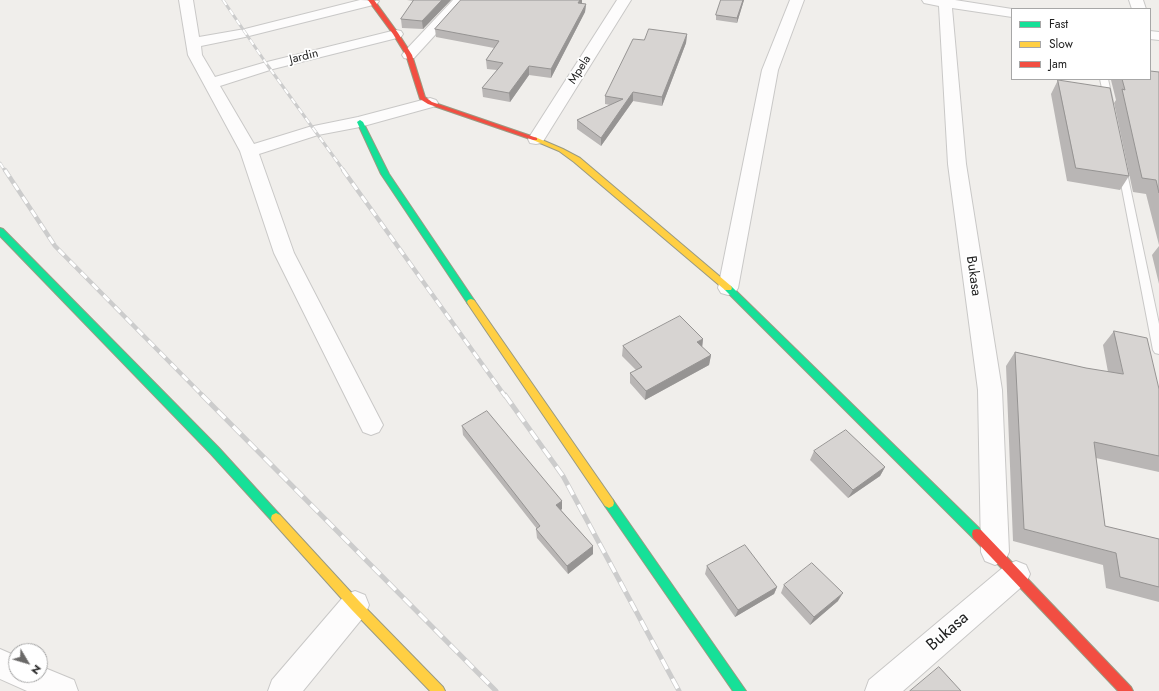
<!DOCTYPE html>
<style>
body{margin:0}
#map{position:relative;width:1159px;height:691px;overflow:hidden;background:#f0eeeb;font-family:Jost,sans-serif}
canvas{display:block}
.legend{position:absolute;left:1011px;top:8px;width:140px;height:72px;box-sizing:border-box;background:#fff;border:1px solid #a7a7a7;margin:0;padding:5px 7px;list-style:none;font-size:12px;color:#222}
.legend li{display:flex;align-items:center;gap:8px;height:20px}
.legend b{width:20px;border:1px solid #a7a7a7}
.north{position:absolute;left:8px;top:643px;width:40px;height:40px;box-sizing:border-box;background:#fff;border:1px solid #a7a7a7;border-radius:50%;rotate:128deg;font-size:11px;font-weight:700;line-height:16px;text-align:center;color:#222}
.north::after{content:'';display:block;margin:auto;width:14px;height:18px;background:#6a6968;clip-path:polygon(50% 0,100% 100%,50% 72%,0 100%)}
</style>
<div id="map">
<canvas width="1159" height="691"></canvas>
<ul class="legend">
<li><b style="height:5px;background:#16e098"></b>Fast</li>
<li><b style="height:5px;background:#ffcf43"></b>Slow</li>
<li><b style="height:5px;background:#f24e42"></b>Jam</li>
</ul>
<div class="north">N</div>
</div>
<script>
const context = document.querySelector('canvas').getContext('2d');
context.lineJoin = 'round';
function strokePath(path, color, width, dash) { context.strokeStyle = color; context.lineWidth = width; context.lineCap = dash ? 'butt' : 'round'; context.setLineDash(dash || []); context.stroke(path); }
function paint(path, color) { context.fillStyle = color; context.fill(path, 'evenodd'); }
function write(font, color, halo, rows, align = 'center') {
  context.font = font + ' Jost,sans-serif'; context.lineWidth = 3.5; context.setLineDash([]); context.textBaseline = 'middle'; context.strokeStyle = halo; context.fillStyle = color; for (const [text, x, y, turn = 0] of rows) {
    context.save(); context.translate(x, y); context.rotate((+turn || 0) * Math.PI / 180); context.textAlign = isNaN(turn) ? turn : align; if (halo) context.strokeText(text, 0, 0); context.fillText(text, 0, 0); context.restore();
  }
}
const lane = new Path2D(`
 M1100 79H1108L1113 102 1112 104H1106L1105 102Z
 M1122 165 1126 168 1159 324V354L1155 353 1153 350 1118 168Z`);
const street = new Path2D(`
 M179 0H193L199 37 245 29 360 0 379 1 377 4 245 37 201 46 202 55 215 77 263 63 396 30 401 31 403 34 401 37 273 69 220 86 254 144 309 127 358 117 430 98 436 100 438 103 436 106 360 127 318 135 259 154 294 253 383 425 379 432 371 435 363 432 274 253 240 151 188 55Z
 M453 0H467L414 58 409 59 404 58 402 55 404 52Z
 M617 0H631L542 143 536 144 530 143 528 139Z
 M790 0H804L778 70 738 288 735 293 728 295 721 293 718 288 762 70Z
 M922 0H955L1012 9V17L952 8 966 164 1002 390 1009 552 1005 561 995 565 985 561 981 552 978 390 948 164 939 6 924 3Z
 M1129 0H1143L1146 9H1132Z
 M1150 31 1159 32V40L1150 39Z
 M1016 561 1026 565 1030 574 1026 583 903 691H865L869 680 1006 565Z
 M355 591 365 595 369 605 365 615 303 691H268L272 680 345 595Z
 M0 649 16 656V675H40V666L74 680 78 691H27L0 679Z`);
const fast = new Path2D(`
 M360 120 363 122 389 174 474 300 475 302 474 304H468L381 174 357 122Z
 M0 228 3 229 219 448 280 515 281 518 280 521 276 523 272 521 211 454 0 236Z
 M728 285 731 286 981 530 982 534 981 538 977 539 973 538 725 290 724 288 725 286Z
 M609 498 613 500 746 691H733L605 506 604 503 605 500Z`);
const slow = new Path2D(`
 M535 137 563 149 580 158 731 286 732 288 731 290H725L574 162 559 151 533 140V138Z
 M471 299 474 300 613 500 614 503 613 506 609 508 605 506 468 304 467 302 468 300Z
 M276 513 280 515 359 601 443 687 445 691H430L351 609 272 521 271 518 272 515Z`);
const jam = new Path2D(`
 M368 0H374L398 33 412 55 425 97 432 102 537 138V140H533L428 104 420 99 406 55 393 34Z
 M977 529 981 530 1131 687 1133 691H1118L973 538 972 534 973 530Z`);
const railFar2 = new Path2D(`
 M223 0 268 66 344 171
 M0 163 5 171`);
const railFar1 = new Path2D(`
 M5 170 55 246 203 396
 M343 170 505 396`);
const rail = new Path2D(`
 M202 395 496 691
 M505 395 563 476 679 691`);
const wall = new Path2D(`
 M407 0H451L423 29 402 28 401 19 413 1Z
 M461 0H582V4H586L585 12 551 78 529 75 510 102 483 97 482 88 497 70 487 69 486 60 494 48 436 37 435 29Z
 M721 0H744L737 23 716 20V15Z
 M687 34 686 43 662 106 633 101 601 146 577 129V120L610 105 605 104V96L644 40Z
 M1159 72V245L1146 194 1133 192 1114 103 1116 100 1111 80 1112 79H1150Z
 M1058 80 1129 176 1120 190 1067 181 1051 94Z
 M1159 246V284L1152 255Z
 M1114 331 1159 389V472L1096 458 1105 526 1159 539V602L1106 588 1103 565 1013 541 1006 366 1015 352 1086 368 1108 372 1103 345Z
 M703 339 702 347 711 355 709 365 645 400 630 383V373L636 370 622 356 623 346Z
 M462 426 562 501V509L561 510 593 546V554L568 574 537 538 536 529H537L463 435Z
 M814 451 885 467 880 476 848 498 810 460Z
 M707 566 777 587 774 594 735 617 705 574Z
 M784 585 838 601 810 625 781 593Z`);
const shadedWall = new Path2D(`
 M442 0H451L423 29 422 21Z
 M580 0H582V4L578 3Z
 M743 0H744L737 23V18Z
 M586 4 585 12 551 78V69Z
 M687 34 686 43 662 106V97Z
 M529 66V75L510 102 509 93Z
 M633 92V101L601 146V138Z
 M703 339 702 348 697 342Z
 M711 355 709 365 645 400 646 391Z
 M885 467 880 476 848 498 853 490Z
 M562 501V509L556 513V505Z
 M593 546V554L568 574 567 566Z
 M777 587 774 594 735 617 738 610Z
 M843 593 838 601 810 625 814 617Z`);
const building = new Path2D(`
 M414 0H442L422 21 401 19Z
 M461 0H580L578 3 586 4 551 69 529 66 509 93 482 88 503 63 486 60 499 41 435 29Z
 M721 0H743L737 18 716 15Z
 M649 29 687 34 662 97 633 92 601 138 577 120 623 99 605 96 633 39 644 40Z
 M1150 71 1159 72V193L1156 180 1142 178 1122 89 1125 90 1122 79H1150Z
 M1058 80 1110 88 1129 176 1076 168Z
 M680 316 703 339 697 342 711 355 646 391 630 373 642 367 623 346Z
 M1114 331 1147 338 1159 389V456L1094 442 1105 526 1159 539V587L1120 577 1116 553 1024 529 1015 352 1086 368 1123 374Z
 M487 411 562 501 556 505 593 546 567 566 536 529 540 526 462 426Z
 M846 430 885 467 853 490 814 451Z
 M745 545 777 587 738 610 707 566Z
 M812 563 843 593 814 617 784 585Z
 M939 667 961 691H910Z`);
const farStreetnames = [
 ["Jardin",304,57,-14],
 ["Mpela",580,70,-58]
];
const streetNames = [
 ["Bukasa",973,276,82]
];
const nearStreetnames = [
 ["Bukasa",948,632,-41]
];
strokePath(lane, '#c9c8c7', 2);
strokePath(street, '#c9c8c7', 2);
strokePath(fast, '#999a82', 2);
strokePath(slow, '#999a82', 2);
strokePath(jam, '#999a82', 2);
paint(lane, '#fdfcfc');
paint(street, '#fdfcfc');
paint(fast, '#16e098');
paint(slow, '#ffcf43');
paint(jam, '#f24e42');
strokePath(railFar2, '#ccc', 3);
strokePath(railFar1, '#ccc', 4.5);
strokePath(rail, '#ccc', 5);
strokePath(railFar2, '#fff', 2, [6]);
strokePath(railFar1, '#fff', 3, [8]);
strokePath(rail, '#fff', 3.5, [11]);
paint(wall, '#b9b6b5');
paint(shadedWall, '#969493');
paint(building, '#d7d4d2');
strokePath(building, '#969493', 1);
write('12px', '#222', '#fff', farStreetnames);
write('14px', '#222', '#fff', streetNames);
write('17px', '#222', '#fff', nearStreetnames);
</script>
